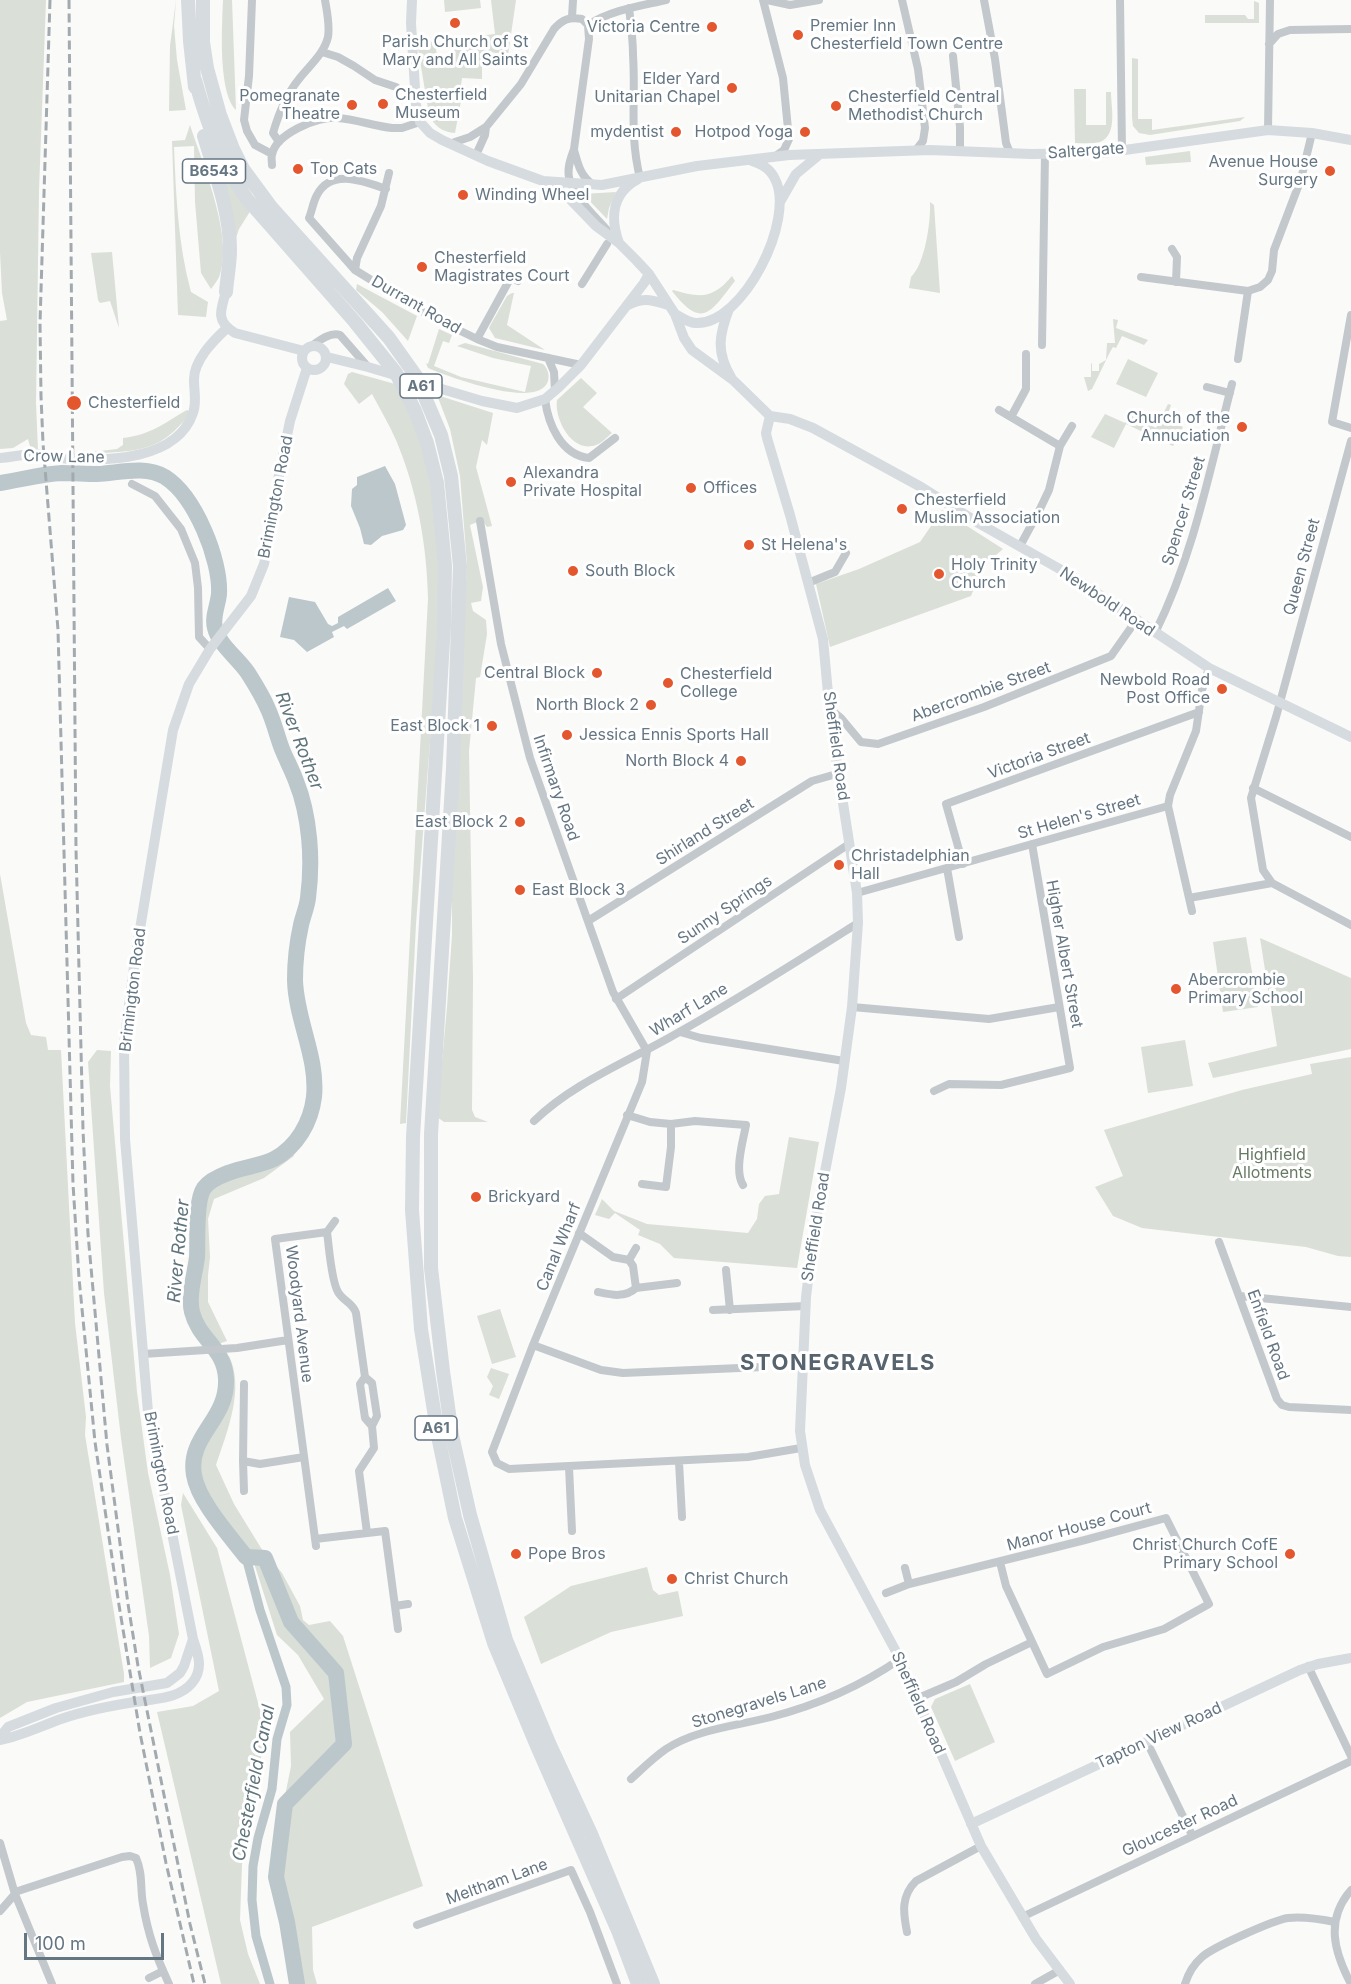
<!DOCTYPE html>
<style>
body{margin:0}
#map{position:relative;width:1351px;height:1984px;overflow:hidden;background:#fafaf8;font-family:Inter,sans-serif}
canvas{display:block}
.scale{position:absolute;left:24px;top:1933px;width:140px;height:27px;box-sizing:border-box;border:3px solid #657683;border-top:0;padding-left:8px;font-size:18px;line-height:21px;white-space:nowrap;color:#657683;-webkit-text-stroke:4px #fff;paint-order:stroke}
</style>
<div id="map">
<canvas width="1351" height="1984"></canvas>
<div class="scale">100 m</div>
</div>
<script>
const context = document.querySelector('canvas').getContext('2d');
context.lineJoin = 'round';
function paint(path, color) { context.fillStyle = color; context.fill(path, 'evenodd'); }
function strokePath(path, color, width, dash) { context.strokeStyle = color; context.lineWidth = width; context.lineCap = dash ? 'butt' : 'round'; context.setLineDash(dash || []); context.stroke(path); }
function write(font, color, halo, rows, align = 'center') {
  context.font = font + ' Inter,sans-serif'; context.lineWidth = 6; context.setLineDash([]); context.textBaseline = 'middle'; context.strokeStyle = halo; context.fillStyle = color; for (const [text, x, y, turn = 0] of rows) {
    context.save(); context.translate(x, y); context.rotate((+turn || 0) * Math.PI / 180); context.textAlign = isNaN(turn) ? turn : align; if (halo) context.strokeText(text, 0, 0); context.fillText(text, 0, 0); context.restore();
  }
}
const green = new Path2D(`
 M0 0H46L39 191 36 403 38 450H31L28 439 13 448 0 449V321L7 320 2 293 0 252Z
 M176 0 174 26 177 60 186 110 169 111 170 46Z
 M223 0H232L236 110C218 92 222 26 223 0Z
 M444 0H480L481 8 445 12Z
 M491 0H516L508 55 490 52 482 61V79L462 78 459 99 461 101 455 133C442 132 434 126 429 114L417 43 435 41 437 56 454 54 453 39 495 34Z
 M1254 1 1259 3V23H1205V15H1245L1248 19H1254Z
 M1132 58 1138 59V119H1152V130L1245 117 1240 121 1150 135 1139 133 1133 126 1132 117Z
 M1074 89H1086V125H1106V92H1111C1111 107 1118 135 1100 142 1092 144 1082 143 1075 143Z
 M190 125C202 162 235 240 219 277 217 281 214 285 211 289L201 273 195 202 194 146 174 147C176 196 178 244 191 292L208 302 206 317 178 315 172 141 185 140Z
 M1190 151 1191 162 1146 165 1145 157Z
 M221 162 251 210 239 229 234 244 217 165Z
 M616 192 609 208 607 219 583 194Z
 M930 202 934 205 940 293 909 288 911 277C925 264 931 221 930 202Z
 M112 252 119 328 110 301 100 303 98 300 91 253Z
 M732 276 735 281C711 311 703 331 672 291L673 290C700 298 713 299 732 276Z
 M357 284 417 316 408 341 382 312 356 290Z
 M512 293H514L507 325 545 350 495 338 489 328 491 324 507 296Z
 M1113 319 1118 320 1116 328 1148 340 1144 345 1122 336 1116 348 1113 347 1110 352 1092 389 1088 391 1084 377H1091V364L1092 363V371H1099V364L1106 360 1107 343H1115Z
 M439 329 452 335 449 343 443 341 434 366 461 377 525 392 531 366 493 358 457 346 465 343 543 364C547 368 550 374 548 381 539 411 447 376 428 368L426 363 428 364Z
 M1128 359 1158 373 1146 397 1116 384Z
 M352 372 395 384 418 432 431 482 440 579 434 689 416 924 406 1123 400 1124 428 599C427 545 417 490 396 440 389 424 380 409 372 394L359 404 344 384 348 374Z
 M581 378 597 393 583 407 612 433C607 437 601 444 596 445 572 454 554 419 557 400Z
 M437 395 493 413 487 445 482 440 476 467 492 526 487 527 482 520 470 525 483 587 481 601 471 603 473 611 486 620 487 634 480 677 476 678 469 751 473 979 472 1110 475 1117 488 1122H444L437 1117 447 1007 452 935V857L467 564 460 476 450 429Z
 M1168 404 1171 405 1166 419 1183 427 1173 446 1126 424 1114 448 1091 437 1105 414 1125 423 1130 415 1156 428Z
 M187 410 191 412C159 454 139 450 90 454L91 452 117 449 123 445V438C153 434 162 424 187 410Z
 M942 510 1003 549 983 566 971 596 830 647 816 584 859 569 920 542Z
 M0 874 26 1023 31 1035 46 1037 48 1050H61L75 1323 86 1417 85 1435 124 1674V1682L27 1702 0 1718Z
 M1246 937 1258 1007 1223 1012 1213 942Z
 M1260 938 1351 978V1049L1213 1078 1208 1063 1277 1046Z
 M1185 1040 1193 1086 1148 1093 1141 1047Z
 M97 1050 111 1051 110 1086 137 1392 148 1473 170 1575 179 1634 171 1658 150 1668 149 1636 121 1438 104 1293 88 1062Z
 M1351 1057V1257L1338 1256 1306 1247 1142 1228 1113 1216 1095 1187 1123 1176 1104 1130 1242 1090 1312 1074 1310 1064Z
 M789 1137 819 1142 797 1268 674 1258 660 1244 638 1235 640 1230 615 1213 609 1219 595 1215 602 1199 614 1211 647 1224 748 1233 757 1219 759 1204 765 1196 779 1194Z
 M293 1152 294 1156 264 1178 214 1199 208 1219 210 1257 208 1275V1302L227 1341 218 1344 204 1329 196 1311 202 1250 204 1207 209 1190C236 1175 266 1167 293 1152Z
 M500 1309 516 1357 492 1364 477 1316Z
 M229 1356C245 1389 227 1432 216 1465L234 1504 261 1548 282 1573 300 1606 303 1620 309 1625 330 1621 343 1636 423 1886 312 1927 313 1970 317 1984H294L278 1889 283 1806 291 1766 290 1732 324 1699 298 1655 277 1635 254 1563 219 1514 199 1478 201 1451 220 1422 231 1392 226 1357Z
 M491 1368 509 1374 499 1399 489 1395 493 1386 487 1377Z
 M183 1493 217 1548 261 1714 262 1750 256 1801 242 1864 240 1920 248 1954 260 1984H221L157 1712 193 1706 219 1691 181 1505Z
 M647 1567 653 1590 659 1595 678 1591 683 1616 611 1632 541 1664 524 1617 571 1586Z
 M970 1684 995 1742 955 1761 931 1707 935 1699Z`);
const water = new Path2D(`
 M385 466 395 484 406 525 403 530 382 536 371 545 364 544 360 528 351 506 352 489 357 485V477Z
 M388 588 396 601 347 629 344 626 332 632 334 637 307 652 294 640 280 637 289 597 315 602 328 624 332 626 338 623V617Z`);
const canal = new Path2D(`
 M246 1557 260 1610 286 1687 287 1705 277 1739 272 1789 258 1838 253 1866 252 1900 256 1936 270 1984`);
const river = new Path2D(`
 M0 483C20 480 41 474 62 473 74 473 85 474 97 474 119 473 145 465 165 477 195 496 221 560 219 594 218 605 212 617 215 628 219 645 238 658 248 673 255 684 263 697 268 709 274 722 277 736 282 749 286 759 292 770 296 781 310 816 313 860 308 898 307 907 303 916 301 925 297 943 295 961 295 980 296 1020 318 1057 314 1097 311 1122 297 1147 274 1159 260 1166 243 1167 228 1173 220 1176 209 1181 204 1188 195 1201 198 1240 197 1257 195 1274 188 1295 192 1312 199 1340 225 1348 226 1379 228 1420 187 1436 194 1475 198 1501 230 1536 246 1557L265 1558 291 1622 336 1673 344 1744 285 1804 276 1877 287 1922 297 1984`);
const street = new Path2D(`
 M252 0 249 76 244 120 247 131 255 145 272 154
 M763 0 783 78 789 139 784 150 777 155
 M767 0 790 5 819 0
 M902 0 918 69 925 128 923 141 916 150
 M984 0 995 59 1006 143 1010 153
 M1120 0 1122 149
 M629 8C631 24 633 40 633 55 636 99 629 133 640 178
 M572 17 573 0
 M588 25C611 10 640 6 666 0
 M1269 44 1278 34 1290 30 1351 29
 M322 52 338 57 354 66 375 80 396 87
 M953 56 960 127V150
 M1268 130 1270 0
 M279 142 273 133C279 112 286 95 299 79 309 66 324 54 328 37 330 25 327 12 325 0
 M452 143 470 137 486 127
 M574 150C578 164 580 175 592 184
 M476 155 485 135 486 127 521 84 554 29C563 19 569 17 582 19L588 25 589 39 574 149C571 158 567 167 569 177 573 197 595 216 608 231
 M272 165C272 162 271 158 272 155 275 134 318 116 337 118 355 119 374 126 392 128H402L420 122
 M386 189C363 181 331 168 317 195 313 202 312 211 309 218L355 270 428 315 477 339 497 347 581 365
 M1172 249 1177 257 1176 282
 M355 270 357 258 381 206 389 173
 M1141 277 1248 291 1260 287 1268 280 1272 271 1274 250 1301 179 1312 133
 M582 284 607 244
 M1351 315 1332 422 1351 428
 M477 339 511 277 518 281
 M313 345C321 339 331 332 340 335L368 367
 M1042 345 1045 154
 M548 358 554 372 555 391
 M1238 359 1248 291
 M1207 387 1230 393
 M545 399C548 424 561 455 589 458L615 438
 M999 410 1060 446
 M1011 417 1026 389V354
 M1351 441 1276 717 1251 798 1263 870 1272 883 1351 925
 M132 484 155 496 181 529 195 563 198 588 199 637 210 649
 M480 521 501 644 530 758 613 992 647 1051
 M1020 546 1040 509 1049 490 1060 446 1072 426
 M808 583 835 572 846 553
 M1155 633C1194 554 1210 469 1232 384
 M829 708 841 718 861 742 878 744 984 707 1111 656 1137 619
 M1253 788 1351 837
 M1168 806 1192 911
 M963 864 946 804 1199 712
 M947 868 959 937
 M857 893 1168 806 1170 795 1196 731 1202 690 1209 668
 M1189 898 1272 883
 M588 921 812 781 840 773
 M616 999 849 844
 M852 1007 989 1019 1059 1007
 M680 1032 701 1038 844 1061
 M647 1051 642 1082 533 1345 492 1452 497 1463 509 1469 748 1457 801 1448
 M934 1091 949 1084 1001 1085 1070 1068 1032 844
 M627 1115 650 1122 671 1124 695 1121 746 1125C743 1141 734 1171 743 1185
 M534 1121C573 1083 627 1062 674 1035 737 1000 798 961 858 923
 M642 1184 666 1187 671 1147V1124
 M327 1232C329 1246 331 1280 338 1292 343 1301 353 1303 356 1313L365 1377 360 1384 365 1418 372 1426
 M579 1233 613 1257 629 1260 633 1266 636 1288 677 1283
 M1219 1242 1277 1399 1282 1405 1289 1407 1351 1410
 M629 1260 636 1248
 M726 1270 730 1310
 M598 1292C612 1295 625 1298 636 1288
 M1240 1296 1351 1307
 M713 1310 806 1306
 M533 1345 601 1370 623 1373 763 1367
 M143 1354 237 1348 288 1340
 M365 1377 372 1383 377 1416 372 1426 374 1448 359 1471 367 1533
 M244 1384 243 1461 260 1464 304 1457
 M243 1461 244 1491
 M679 1462 682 1517
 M569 1467 572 1531
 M315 1539 385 1531 398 1629
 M316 1546 275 1239 327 1232 335 1221
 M905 1568 909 1584
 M886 1593 909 1584 1085 1540 1166 1518 1209 1604 1164 1629 1103 1647 1047 1674 1006 1586 1000 1562
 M395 1606 408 1604
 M1308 1666 1351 1756
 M916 1699 956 1682 986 1664 1032 1642
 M1147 1742 1192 1835
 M631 1779C642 1769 653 1758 666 1749 697 1729 736 1726 771 1717 817 1705 861 1686 900 1659
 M0 1843 15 1894 52 1984
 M15 1892 122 1857 130 1856 136 1858C143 1873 140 1888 143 1904 148 1935 156 1956 169 1984
 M0 1911 15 1894
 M1022 1917 1351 1761
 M417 1925 571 1870 590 1912 617 1984
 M907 1932C903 1912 901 1896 916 1881L981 1846
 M149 1978 163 1971
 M1035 1984 1060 1970
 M1185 1984C1188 1974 1194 1964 1202 1957 1213 1947 1274 1920 1288 1918 1304 1916 1320 1919 1335 1922
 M1351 1984C1334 1952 1325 1920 1351 1890`);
const secondary = new Path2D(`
 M412 0 411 23 416 105 420 122 430 133 442 140 488 161 543 181 602 185 697 166 789 155 930 150 1031 154 1103 153 1268 130 1312 133 1351 140
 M546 182 567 196 596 226 619 243 636 260 649 274 675 314 684 338 692 350 733 380 770 416
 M780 202 796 174 819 155
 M619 243C610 218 612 193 638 179
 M226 292C220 311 216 322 235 333L304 351
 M628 305C645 297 651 300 668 305
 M729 309C719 335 716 352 731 377
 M675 314C681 317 688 323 696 323 743 325 796 219 775 179 770 168 761 164 750 160
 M302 358a12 12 0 1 1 24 0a12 12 0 1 1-24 0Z
 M327 357 368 367 482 401 517 408 545 399 558 388 581 365 644 283 649 274
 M770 416 766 433 767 438 790 515 823 639 831 726 857 893 858 923 852 1007 841 1088 815 1224 806 1297 800 1431 805 1465 820 1510 900 1659 981 1846 1036 1939 1070 1984
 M770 416 790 419 813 428 921 487 980 524 1065 572 1209 668 1351 737
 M0 458C12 457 24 454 37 454 47 454 58 458 68 459 109 461 177 460 193 413 197 402 194 392 194 381 193 361 213 341 227 328
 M0 1737 8 1727 56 1708 113 1692 167 1683 180 1673 184 1666 193 1639
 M0 1740C21 1736 41 1726 61 1719 87 1710 114 1705 142 1701 160 1698 179 1698 192 1683 204 1669 198 1654 193 1639L148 1412 125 1139 124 1045 135 959 173 730 189 684 210 649 251 596 264 564 269 542 278 480 290 421 307 368
 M971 1824 1300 1670 1318 1664 1351 1658`);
const highway = new Path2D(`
 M188 0 190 41 195 87
 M203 0V42L207 68 220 115 233 149 243 169 271 207 389 338 416 376 441 435 451 476 460 566 458 626 453 768 431 1134V1268L443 1371 452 1435 470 1515 506 1640 549 1743 591 1834 653 1984
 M195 80C207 123 221 162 247 199L355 322 396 373 415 411 427 443 437 483 445 566 444 625 413 1137 412 1210 421 1329 438 1436 455 1518 494 1643 537 1746 619 1933 638 1984
 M204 136C215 173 230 211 230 250 230 264 227 278 226 292`);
const rail = new Path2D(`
 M50 0 40 323 41 396 43 443 58 630 73 1184 79 1278 95 1442 119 1605 140 1733 166 1863 194 1984
 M69 0 76 849 83 1130 88 1234 107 1445 128 1604 138 1666 190 1924 205 1984`);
const markers = [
 [455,23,6,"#e4572e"],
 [712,27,6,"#e4572e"],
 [798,35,6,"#e4572e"],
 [732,88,6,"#e4572e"],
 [383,104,6,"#e4572e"],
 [352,105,6,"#e4572e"],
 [836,106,6,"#e4572e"],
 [676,132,6,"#e4572e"],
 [805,132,6,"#e4572e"],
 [298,169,6,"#e4572e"],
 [1330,171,6,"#e4572e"],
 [463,195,6,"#e4572e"],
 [422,267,6,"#e4572e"],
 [74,403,8,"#e4572e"],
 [1242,427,6,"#e4572e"],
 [511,482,6,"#e4572e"],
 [691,488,6,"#e4572e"],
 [902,509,6,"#e4572e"],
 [749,545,6,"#e4572e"],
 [573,571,6,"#e4572e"],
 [939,574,6,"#e4572e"],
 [597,673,6,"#e4572e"],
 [668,683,6,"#e4572e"],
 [1222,689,6,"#e4572e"],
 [651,705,6,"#e4572e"],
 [492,726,6,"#e4572e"],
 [567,735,6,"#e4572e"],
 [741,761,6,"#e4572e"],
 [520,822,6,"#e4572e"],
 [839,865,6,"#e4572e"],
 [520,890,6,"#e4572e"],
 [1176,989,6,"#e4572e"],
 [476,1197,6,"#e4572e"],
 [516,1554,6,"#e4572e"],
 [1290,1554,6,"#e4572e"],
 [672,1579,6,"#e4572e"]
];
const shields = [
 [214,171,63],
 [421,386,42],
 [436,1428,42]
];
const shieldNames = [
 ["B6543",214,171],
 ["A61",421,386],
 ["A61",436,1428]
];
const poiNames = [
 ["Premier Inn",810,26],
 ["Chesterfield Town Centre",810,44],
 ["Victoria Centre",700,27,"right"],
 ["Parish Church of St",455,42,"center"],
 ["Mary and All Saints",455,60,"center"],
 ["Elder Yard",720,79,"right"],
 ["Unitarian Chapel",720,97,"right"],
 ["Chesterfield",395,95],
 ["Museum",395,113],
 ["Pomegranate",340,96,"right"],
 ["Theatre",340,114,"right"],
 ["Chesterfield Central",848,97],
 ["Methodist Church",848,115],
 ["mydentist",664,132,"right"],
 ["Hotpod Yoga",793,132,"right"],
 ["Avenue House",1318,162,"right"],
 ["Surgery",1318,180,"right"],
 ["Top Cats",310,169],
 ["Winding Wheel",475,195],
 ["Chesterfield",434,258],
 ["Magistrates Court",434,276],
 ["Chesterfield",88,403],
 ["Church of the",1230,418,"right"],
 ["Annuciation",1230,436,"right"],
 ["Alexandra",523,473],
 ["Private Hospital",523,491],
 ["Offices",703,488],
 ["Chesterfield",914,500],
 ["Muslim Association",914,518],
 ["St Helena's",761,545],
 ["Holy Trinity",951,565],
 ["Church",951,583],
 ["South Block",585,571],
 ["Central Block",585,673,"right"],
 ["Chesterfield",680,674],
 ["College",680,692],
 ["Newbold Road",1210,680,"right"],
 ["Post Office",1210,698,"right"],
 ["North Block 2",639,705,"right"],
 ["East Block 1",480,726,"right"],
 ["Jessica Ennis Sports Hall",579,735],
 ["North Block 4",729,761,"right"],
 ["East Block 2",508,822,"right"],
 ["Christadelphian",851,856],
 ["Hall",851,874],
 ["East Block 3",532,890],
 ["Abercrombie",1188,980],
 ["Primary School",1188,998],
 ["Brickyard",488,1197],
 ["Christ Church CofE",1278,1545,"right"],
 ["Primary School",1278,1563,"right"],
 ["Pope Bros",528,1554],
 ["Christ Church",684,1579]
];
const streetNames = [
 ["Saltergate",1086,151,-4],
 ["Durrant Road",416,305,30],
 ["Crow Lane",64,457,1],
 ["Brimington Road",276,497,-79],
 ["Spencer Street",1184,511,-73],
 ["Queen Street",1302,567,-75],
 ["Newbold Road",1107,602,34],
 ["Abercrombie Street",981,692,-20],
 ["Sheffield Road",836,746,82],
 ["Victoria Street",1039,756,-20],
 ["Infirmary Road",556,788,71],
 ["St Helen's Street",1079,817,-16],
 ["Shirland Street",705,832,-32],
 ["Sunny Springs",725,910,-34],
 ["Higher Albert Street",1064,954,80],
 ["Brimington Road",133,990,-83],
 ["Wharf Lane",689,1010,-31],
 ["Sheffield Road",816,1227,-81],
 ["Canal Wharf",559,1247,-68],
 ["Woodyard Avenue",299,1314,83],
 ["Enfield Road",1268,1335,70],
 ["Brimington Road",161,1473,79],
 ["Manor House Court",1079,1527,-15],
 ["Stonegravels Lane",759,1703,-17],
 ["Sheffield Road",918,1703,66],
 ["Tapton View Road",1159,1736,-25],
 ["Gloucester Road",1180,1826,-25],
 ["Meltham Lane",497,1882,-20]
];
const parkNames = [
 ["Highfield",1272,1155],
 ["Allotments",1272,1173]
];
const waterNames = [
 ["River Rother",299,741,69],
 ["River Rother",179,1251,-85],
 ["Chesterfield Canal",254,1783,-79]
];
const districtNames = [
 ["STONEGRAVELS",838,1363]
];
paint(green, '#dadfd7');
paint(water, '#bbc7cb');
strokePath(canal, '#bbc7cb', 9);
strokePath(river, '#bbc7cb', 16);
strokePath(street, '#c3c8cc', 8);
strokePath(secondary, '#d6dbdf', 10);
strokePath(highway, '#d6dbdf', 14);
strokePath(rail, '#a2aab0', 3, [9, 4.5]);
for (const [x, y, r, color] of markers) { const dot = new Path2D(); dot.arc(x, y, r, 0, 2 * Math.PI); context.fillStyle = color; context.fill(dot); strokePath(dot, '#fff', 2); }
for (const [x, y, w] of shields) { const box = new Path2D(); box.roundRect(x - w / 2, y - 12, w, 24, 4.5); context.fillStyle = '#fff'; context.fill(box); strokePath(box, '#657683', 1.5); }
write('bold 15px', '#657683', null, shieldNames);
write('16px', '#657683', '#fff', poiNames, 'left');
write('16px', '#657683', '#fff', streetNames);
write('16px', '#687a64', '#fff', parkNames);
write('italic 18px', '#60757c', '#fff', waterNames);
context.letterSpacing = '1.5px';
write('bold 22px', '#57646e', '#fff', districtNames);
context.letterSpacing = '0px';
</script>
